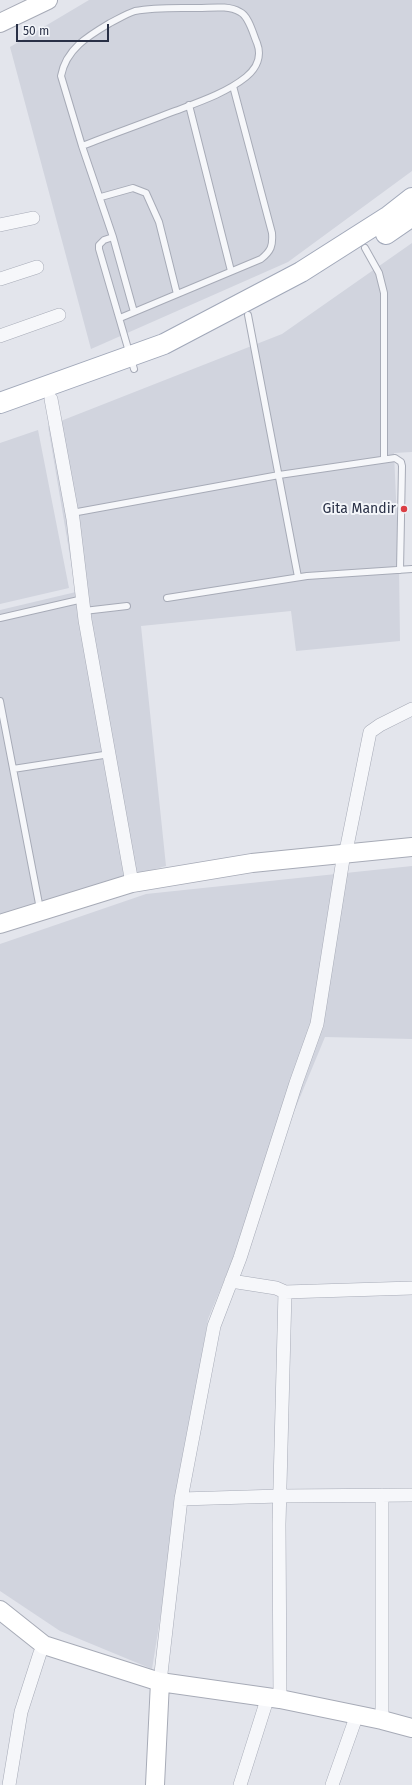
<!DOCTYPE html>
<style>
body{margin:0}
#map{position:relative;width:412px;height:1785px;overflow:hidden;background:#e3e5ec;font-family:"Fira Sans",sans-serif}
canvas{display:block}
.scale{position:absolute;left:16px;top:24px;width:93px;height:18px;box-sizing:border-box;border:2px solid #293046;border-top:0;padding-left:5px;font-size:12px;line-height:14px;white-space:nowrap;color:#293046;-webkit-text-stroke:3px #f3f5f9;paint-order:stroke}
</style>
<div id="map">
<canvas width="412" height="1785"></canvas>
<div class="scale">50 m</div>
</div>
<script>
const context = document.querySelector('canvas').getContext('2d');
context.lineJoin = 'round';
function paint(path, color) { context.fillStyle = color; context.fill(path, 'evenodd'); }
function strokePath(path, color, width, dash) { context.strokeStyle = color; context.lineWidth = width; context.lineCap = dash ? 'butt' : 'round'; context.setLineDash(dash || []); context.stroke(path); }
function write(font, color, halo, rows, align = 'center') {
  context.font = font + ' "Fira Sans",sans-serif'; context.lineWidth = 4; context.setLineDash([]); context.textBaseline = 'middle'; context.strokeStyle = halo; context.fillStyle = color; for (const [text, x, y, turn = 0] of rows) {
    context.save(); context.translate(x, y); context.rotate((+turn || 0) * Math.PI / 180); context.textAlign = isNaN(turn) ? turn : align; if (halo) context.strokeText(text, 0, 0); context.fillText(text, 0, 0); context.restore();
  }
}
const built = new Path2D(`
 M89 0H412V171L288 262 91 349 10 47Z
 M412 243V452L394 453 399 566 400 641 296 651 291 611 141 626 166 866 0 914V610L76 592 48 426 282 334Z
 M38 430 69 588 0 604V443Z
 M412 866V1039L325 1037 208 1319 152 1669 60 1631 0 1591V944L146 894Z`);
const lane = new Path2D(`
 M189 105 231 271
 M82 146C113 134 144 123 175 111 199 102 226 93 246 77 257 68 262 56 257 43 253 34 249 16 240 12 228 5 211 8 198 8 177 8 155 7 135 11 126 14 118 19 110 23 88 36 66 49 61 76L82 146 113 237 134 312
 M101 197 133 188 146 193 159 222 177 294
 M113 237 104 240 99 245V249L134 369
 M365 248 379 273 384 293V459
 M248 315 298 577
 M120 318 261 259C271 251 273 246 272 233L233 86
 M72 513 279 475 395 458 401 462 402 466 400 570
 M167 598 307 576 412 569
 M84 611 127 606
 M0 618 83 599
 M0 701 40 909
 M13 769 110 754`);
const street = new Path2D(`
 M0 225 33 218
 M0 279 37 267
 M0 336 59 315
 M51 399 73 519 85 620 132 883
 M231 1281 276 1288 285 1292 412 1288
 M382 1495V1720
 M181 1499 280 1496 412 1495
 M160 1682 181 1499 214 1326 240 1258 296 1083 317 1024 344 853 347 846 370 732 380 725 412 709
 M280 1699 279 1524 285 1292
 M9 1785 21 1712 40 1653
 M240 1785 265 1706
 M332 1785 354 1723`);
const secondary = new Path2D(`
 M0 23 48 0
 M0 924 132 883 252 863 412 847
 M0 1610 44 1645 160 1682 280 1699 382 1720 412 1728
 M155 1785 160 1682`);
const primary = new Path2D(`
 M386 234 412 216
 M0 403 164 344 301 272 389 216 412 198`);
const markers = [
 [404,509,4,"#db3e44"]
];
const poiNames = [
 ["Gita Mandir",396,509]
];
paint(built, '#d1d4de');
strokePath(lane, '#a7abb7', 8);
strokePath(street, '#a7abb7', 14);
strokePath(secondary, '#a7abb7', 20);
strokePath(primary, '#a1a8b9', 22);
strokePath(lane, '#f6f7fa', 6);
strokePath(street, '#f6f7fa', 13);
strokePath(secondary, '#fff', 18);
strokePath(primary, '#fff', 20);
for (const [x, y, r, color] of markers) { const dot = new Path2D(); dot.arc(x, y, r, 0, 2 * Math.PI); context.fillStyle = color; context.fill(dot); strokePath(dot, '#f3f5f9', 1.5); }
write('14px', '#293046', '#f3f5f9', poiNames, 'right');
</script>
